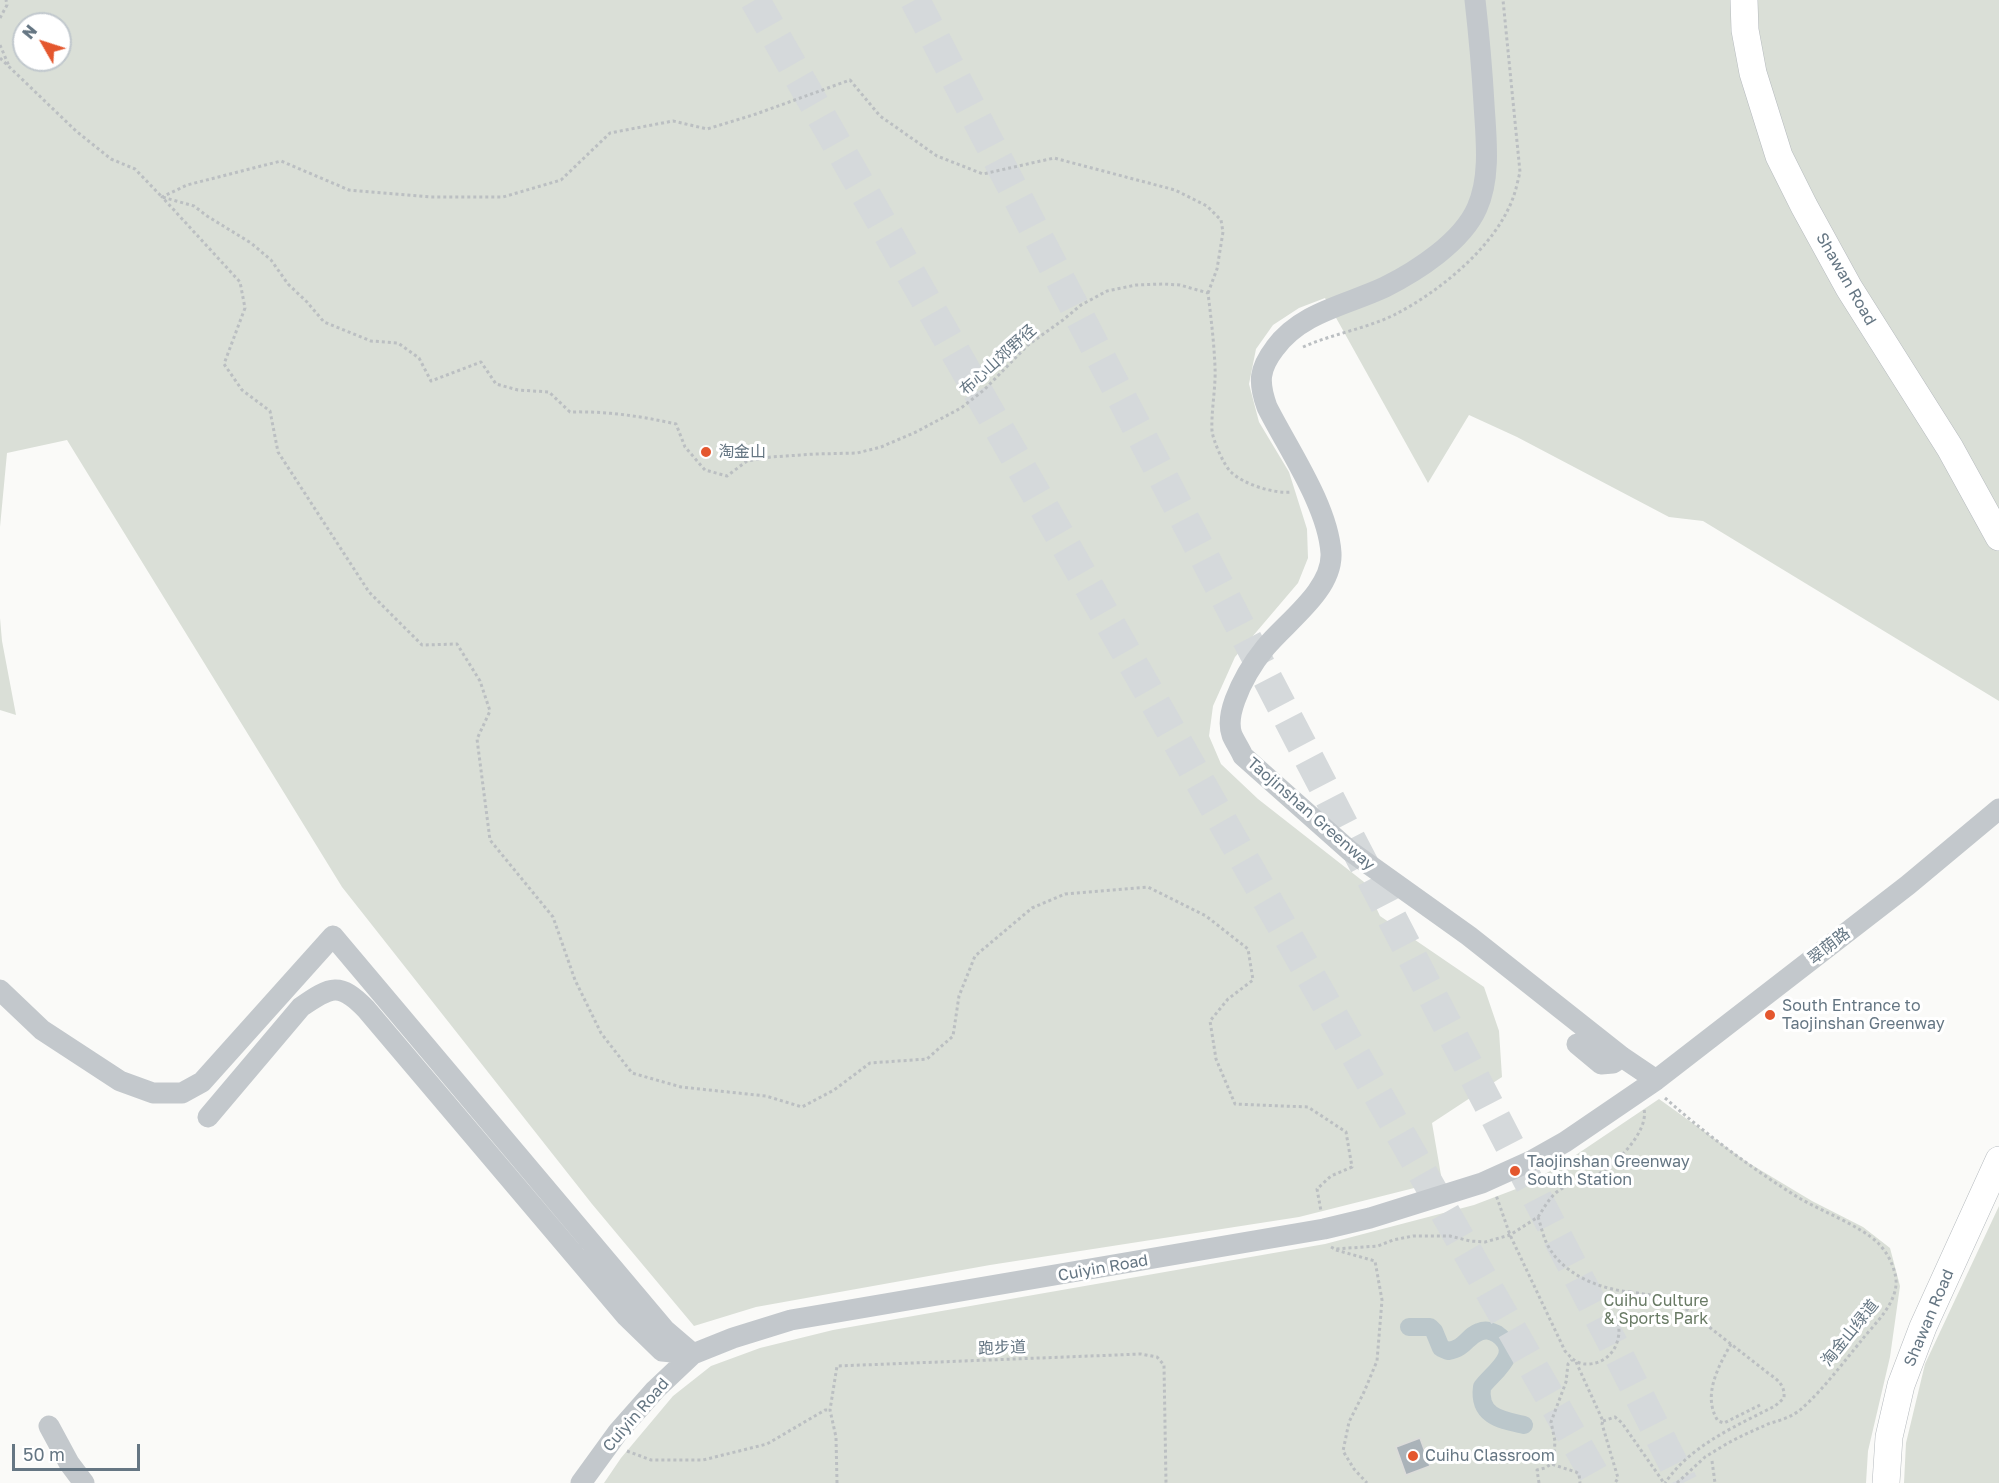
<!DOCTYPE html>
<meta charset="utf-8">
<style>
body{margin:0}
#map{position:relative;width:1999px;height:1483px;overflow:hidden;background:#fafaf8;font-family:"Golos Text",sans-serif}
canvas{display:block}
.north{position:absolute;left:12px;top:12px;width:60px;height:60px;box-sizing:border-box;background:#fff;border:2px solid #c1c8cd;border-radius:50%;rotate:309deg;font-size:16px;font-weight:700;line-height:24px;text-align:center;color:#657683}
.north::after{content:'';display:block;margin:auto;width:21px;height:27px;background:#e4572e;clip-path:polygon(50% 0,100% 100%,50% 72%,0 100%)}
.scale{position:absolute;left:12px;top:1444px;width:128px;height:27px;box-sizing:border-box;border:3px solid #657683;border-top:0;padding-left:8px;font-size:18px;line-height:21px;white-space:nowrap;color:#657683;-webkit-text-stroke:4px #fff;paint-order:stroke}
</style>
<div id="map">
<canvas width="1999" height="1483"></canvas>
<div class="north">N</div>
<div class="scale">50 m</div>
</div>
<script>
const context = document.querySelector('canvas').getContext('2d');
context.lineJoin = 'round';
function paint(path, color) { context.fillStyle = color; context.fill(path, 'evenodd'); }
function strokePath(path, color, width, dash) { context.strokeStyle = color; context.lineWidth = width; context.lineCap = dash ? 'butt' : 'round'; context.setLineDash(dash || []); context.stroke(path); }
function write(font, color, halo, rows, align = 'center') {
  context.font = font + ' "Golos Text","Noto Sans SC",sans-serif'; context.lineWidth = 6; context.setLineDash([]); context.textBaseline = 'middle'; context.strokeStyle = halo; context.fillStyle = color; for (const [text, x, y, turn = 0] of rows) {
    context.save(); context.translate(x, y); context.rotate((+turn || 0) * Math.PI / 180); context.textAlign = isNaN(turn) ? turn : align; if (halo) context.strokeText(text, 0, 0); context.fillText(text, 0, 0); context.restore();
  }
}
const green = new Path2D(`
 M0 0H1999V701L1703 521 1669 517 1517 437 1469 415 1428 483 1325 298 1299 308 1273 325 1256 349 1249 384 1259 422 1289 472 1307 529 1308 558 1298 583 1235 657 1213 706 1209 736 1221 764 1258 799 1364 882 1380 916 1484 987 1499 1031 1502 1077 1432 1123 1442 1181 1299 1217 990 1265 756 1307 694 1326 592 1204 342 887 67 440 7 453 0 527ZM24 24H60V60H24Z
 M0 618 2 641 16 715 0 710Z
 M1659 1099 1747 1162 1812 1201 1863 1227 1890 1248 1900 1286 1890 1357 1868 1451 1866 1483H604L621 1458 673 1396 711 1366 760 1348 833 1330 1325 1244 1474 1205 1516 1189 1558 1167Z
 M1999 1206V1483H1904L1906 1443 1925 1364Z`);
const canal = new Path2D(`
 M1409 1327H1430L1434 1331 1441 1348 1448 1351C1466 1348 1466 1337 1479 1332 1486 1329 1491 1331 1497 1334 1524 1353 1494 1371 1482 1387 1478 1417 1502 1420 1524 1425`);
const building = new Path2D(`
 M1420 1438 1430 1466 1406 1475 1396 1447Z`);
const highwayTunnel = new Path2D(`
 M755 0 1599 1483
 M915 0 1613 1344 1683 1483`);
const path = new Path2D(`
 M0 18 7 5 6 0
 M0 45 9 66
 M0 58 76 131 111 159 135 169 162 197 194 206 207 216 251 243 271 260 288 284 307 302 324 322 371 341 398 343 419 358 431 381 481 362 496 384 518 390 549 392 570 412C606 411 640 416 676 424L685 447 705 470 727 476 747 461 771 457 815 454 857 453 881 447 916 432 961 408 984 390 1028 345 1063 320 1081 305 1107 291 1136 285 1163 284 1180 285 1208 293C1211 318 1214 342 1215 367 1216 388 1211 410 1212 431 1213 440 1224 466 1231 472 1243 484 1274 494 1291 492
 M1208 293 1217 269 1223 232 1221 220 1207 206 1175 190 1054 158 983 174 937 156 880 116 850 80 756 114 707 129 673 121 610 133 561 180 503 197H430L349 190 281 161 187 185 162 197 240 282 245 308 224 364 242 390 270 411 278 452 369 592 422 645 457 644 480 681 490 711 477 739 490 840 553 917 575 980 601 1033 632 1073 681 1087 766 1096 802 1107 834 1090 870 1063 927 1059 953 1036 959 996 975 956 1032 908 1065 894 1148 887 1206 916 1248 949 1253 980 1228 999 1210 1021 1216 1059 1235 1104 1308 1107 1346 1132 1352 1167 1331 1176 1317 1189 1321 1211
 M1303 347C1332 334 1365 329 1394 315 1439 292 1495 247 1513 198 1516 190 1518 180 1520 172L1503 0
 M1665 1098C1707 1135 1751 1168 1799 1198 1823 1212 1859 1225 1878 1243 1887 1252 1894 1265 1896 1279 1898 1303 1875 1323 1861 1341 1847 1358 1811 1405 1794 1414 1786 1419 1777 1421 1768 1424 1753 1431 1738 1437 1723 1446
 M1538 1217C1544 1208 1549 1198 1558 1191 1569 1183 1585 1181 1597 1175 1615 1165 1649 1132 1644 1109
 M1331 1247 1335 1249 1378 1246 1393 1240 1413 1236H1450L1470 1241 1485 1242 1510 1235 1538 1217C1541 1226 1543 1236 1547 1244 1562 1274 1599 1289 1630 1292 1625 1300 1619 1308 1618 1318 1618 1322 1619 1327 1619 1332 1618 1349 1607 1363 1589 1364 1578 1365 1572 1359 1565 1351L1510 1235 1496 1195
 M1336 1250 1375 1261 1382 1300 1377 1361 1364 1392 1349 1422 1343 1451 1354 1469 1367 1483
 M1731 1344C1718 1367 1702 1396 1718 1421L1724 1423 1760 1405
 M1576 1362 1603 1421 1602 1424 1618 1478 1615 1483
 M1603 1421 1615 1417 1622 1423 1664 1483
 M627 1451 651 1460H703L767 1444 825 1410H830
 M1712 1461 1715 1483
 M1551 1464 1554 1456 1555 1441 1551 1422 1566 1382 1568 1364 1572 1360
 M837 1483 836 1437 830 1410 837 1366 1141 1354 1157 1357 1164 1365 1166 1483
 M1539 1483 1537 1470 1545 1468 1551 1464 1576 1472 1579 1474 1580 1483`);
const minor = new Path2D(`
 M1475 0C1479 35 1482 69 1484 104 1486 137 1491 177 1477 208 1462 242 1417 271 1385 287 1347 305 1301 312 1275 348 1259 369 1258 382 1267 407 1288 449 1328 506 1331 553 1333 590 1286 622 1265 648 1252 664 1242 681 1235 700 1231 711 1228 724 1232 735 1235 742 1240 749 1243 756L1350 851 1469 936 1622 1057 1656 1080
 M0 990 42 1030 120 1081 153 1093H182L202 1082 333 936 665 1330 693 1354
 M1577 1044 1601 1064 1613 1063 1622 1057
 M208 1117 301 1007C331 986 340 982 366 1009L626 1316 662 1351 693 1354
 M49 1426 69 1463 84 1483
 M581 1483 618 1432 655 1390 693 1354 733 1338 791 1320 1324 1229 1370 1218 1482 1183 1533 1160 1565 1142 1656 1080 1908 885 1999 809`);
const major = new Path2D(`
 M1744 0 1745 30 1753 73 1779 156 1804 206 1849 288 1950 448 1999 537
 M1886 1483 1889 1437 1901 1385 1923 1327 1999 1160`);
const pathBridge = new Path2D(`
 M1630 1292 1672 1298 1768 1373C1778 1380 1785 1385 1784 1398L1775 1406C1736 1426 1691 1445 1665 1483
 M1677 1483 1705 1457 1723 1446`);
const markers = [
 [706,452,6,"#e4572e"],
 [1770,1015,6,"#e4572e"],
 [1515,1171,6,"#e4572e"],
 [1413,1456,6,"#e4572e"]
];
const streetNames = [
 ["Shawan Road",1846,279,60],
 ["布心山郊野径",998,360,-42],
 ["Taojinshan Greenway",1311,814,41],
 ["翠荫路",1829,946,-38],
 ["Cuiyin Road",1103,1268,-10],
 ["Shawan Road",1929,1318,-67],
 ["淘金山绿道",1850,1333,-51],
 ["跑步道",1002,1348,-2],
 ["Cuiyin Road",636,1415,-49]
];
const poiNames = [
 ["淘金山",718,452],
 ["South Entrance to",1782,1006],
 ["Taojinshan Greenway",1782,1024],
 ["Taojinshan Greenway",1527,1162],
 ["South Station",1527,1180],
 ["Cuihu Classroom",1425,1456]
];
const parkNames = [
 ["Cuihu Culture",1656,1301],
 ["& Sports Park",1656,1319]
];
paint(green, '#dadfd7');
strokePath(canal, '#bbc7cb', 18);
paint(building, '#aab3b9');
strokePath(building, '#dcdcda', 1.5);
strokePath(highwayTunnel, '#d5d9db', 30, [30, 15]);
strokePath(major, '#b5babe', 28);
strokePath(path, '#bbbfc2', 3, [3, 3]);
strokePath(minor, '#c3c8cc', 21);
strokePath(major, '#fff', 27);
strokePath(pathBridge, '#bbbfc2', 3, [3, 3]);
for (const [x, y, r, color] of markers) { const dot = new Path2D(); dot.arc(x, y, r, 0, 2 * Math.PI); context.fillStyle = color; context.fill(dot); strokePath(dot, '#fff', 2); }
write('16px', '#657683', '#fff', streetNames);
write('16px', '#657683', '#fff', poiNames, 'left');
write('16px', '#687a64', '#fff', parkNames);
</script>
